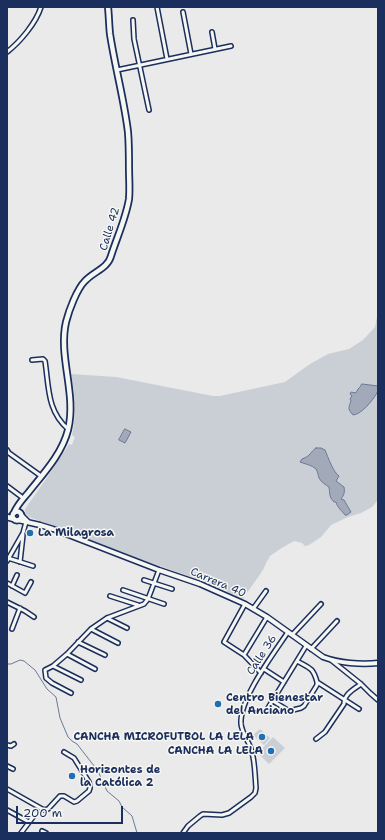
<!DOCTYPE html>
<meta charset="utf-8">
<style>
body{margin:0}
#map{position:relative;width:385px;height:840px;overflow:hidden;background:#e9eae9;font-family:"Shantell Sans",sans-serif}
canvas{display:block}
.frame{position:absolute;inset:0;border:8px solid #1b2f5e;pointer-events:none}
.scale{position:absolute;left:16px;top:806px;width:107px;height:18px;box-sizing:border-box;border:2px solid #1b2f5e;border-top:0;padding-left:5px;font-size:12px;line-height:14px;white-space:nowrap;color:#1b2f5e;-webkit-text-stroke:3px #f6f6f2;paint-order:stroke}
</style>
<div id="map">
<canvas width="385" height="840"></canvas>
<div class="frame"></div>
<div class="scale">200 m</div>
</div>
<script>
const context = document.querySelector('canvas').getContext('2d');
context.lineJoin = 'round';
function paint(path, color) { context.fillStyle = color; context.fill(path, 'evenodd'); }
function strokePath(path, color, width, dash) { context.strokeStyle = color; context.lineWidth = width; context.lineCap = dash ? 'butt' : 'round'; context.setLineDash(dash || []); context.stroke(path); }
function write(font, color, halo, rows, align = 'center') {
  context.font = font + ' "Shantell Sans",sans-serif'; context.lineWidth = 3; context.setLineDash([]); context.textBaseline = 'middle'; context.strokeStyle = halo; context.fillStyle = color; for (const [text, x, y, turn = 0] of rows) {
    context.save(); context.translate(x, y); context.rotate((+turn || 0) * Math.PI / 180); context.textAlign = isNaN(turn) ? turn : align; if (halo) context.strokeText(text, 0, 0); context.fillText(text, 0, 0); context.restore();
  }
}
const green = new Path2D(`
 M378 312 377 501 372 507 361 513 348 517 331 525 321 537 309 545 305 546 302 543 294 541 280 549 270 556 266 563 263 570 242 600 214 585 140 559 32 518C27 516 25 514 25 509L46 479 69 444 72 445 75 437 72 435C77 414 75 395 71 374L116 377 213 396H220L285 382 310 364 328 354 349 349 363 340 375 327Z
 M260 729 270 738 264 745 253 735Z
 M273 737 285 748 269 764 258 753Z`);
const water = new Path2D(`
 M362 384 378 386V392H377V393C372 401 362 414 353 415 348 409 348 409 351 401L350 399 352 396 350 394 351 392 356 393 358 389 360 387Z
 M125 429 131 432 125 443 119 440Z
 M316 448H321L325 450C328 457 333 472 339 476L336 481 344 487C345 492 344 495 341 499L344 500 351 512 347 515H345C342 511 337 507 336 502H334C329 497 330 494 329 487 326 485 321 482 319 478 318 475 318 472 316 469 312 465 305 464 300 462L302 459C311 456 310 452 316 448Z`);
const stream = new Path2D(`
 M7 664H11L20 660 24 661 35 670 47 689 56 697 60 718 68 737 72 741 77 744 98 771 107 791 119 801 122 807 132 816 137 833`);
const street = new Path2D(`
 M157 7 167 59
 M183 12 191 54
 M133 20 134 39 149 110
 M212 32 215 49
 M7 52C20 42 36 23 41 7
 M117 70 231 46
 M32 360 43 359 45 361C49 387 47 411 68 429
 M7 450 9 453 41 476
 M7 486 23 498
 M8 558 33 566
 M7 561 23 533 26 522
 M20 562 23 535
 M144 580 172 589
 M7 583 25 593 31 582
 M12 586 17 575
 M123 590 164 604
 M110 596 138 605
 M7 602 25 611 34 617
 M245 604 224 642 244 655 261 673
 M253 609 266 591
 M107 618 127 628
 M12 629 20 608
 M91 629 118 643
 M292 635 321 604
 M78 642 105 655
 M311 649 337 621
 M67 654 95 669
 M244 655 267 617
 M331 660 361 684 370 693 378 700
 M297 661C309 668 313 667 317 682L359 709
 M53 666 81 680
 M264 669 284 682
 M71 693 52 683 46 678 45 670 53 666 67 654 91 629 107 618 144 604 148 599 159 570
 M273 701 289 711 301 708 304 706 317 685V682
 M268 708 306 646
 M316 739 325 732 344 704C344 694 354 689 361 684
 M7 745 11 746 14 744
 M7 766 13 769
 M7 789 44 810 48 809 60 796H64L74 802 77 801 89 791 90 788 89 782 74 758 64 752
 M7 810 29 822
 M42 831 46 833
 M21 833 36 813
 M183 833 188 826 200 816 203 814 222 815 229 813 251 797 255 793 256 788C255 777 255 759 251 749 248 740 242 733 241 724 239 699 274 653 288 632`);
const secondary = new Path2D(`
 M22 516 28 522
 M18 520 40 525 53 529 159 570 200 584 245 604 267 617 323 657C339 663 361 665 378 663`);
const primary = new Path2D(`
 M12.5 516a4.5 4.5 0 1 1 9 0a4.5 4.5 0 1 1-9 0Z
 M14 513C17 505 23 499 28 493 43 474 62 454 68 430 77 394 58 357 66 322 69 310 77 289 85 281 93 272 108 268 111 256 117 237 126 218 129 199 130 189 129 179 129 168 129 156 129 144 128 132 124 99 115 67 110 34 109 25 109 16 108 7
 M7 517 14 519`);
const markers = [
 [30,533,4,"#1f6fb2"],
 [218,704,4,"#1f6fb2"],
 [262,737,4,"#1f6fb2"],
 [271,751,4,"#1f6fb2"],
 [72,776,4,"#1f6fb2"]
];
const streetNames = [
 ["Calle 42",110,229,-73],
 ["Carrera 40",218,583,23],
 ["Calle 36",262,655,-57]
];
const poiNames = [
 ["La Milagrosa",38,533],
 ["Centro Bienestar",226,698],
 ["del Anciano",226,711],
 ["CANCHA MICROFUTBOL LA LELA",254,737,"right"],
 ["CANCHA LA LELA",263,751,"right"],
 ["Horizontes de",80,770],
 ["la Católica 2",80,783]
];
paint(green, '#caced5');
paint(water, '#a2aaba');
strokePath(water, '#6c7995', 1);
strokePath(stream, '#6c7995', 1);
strokePath(street, '#1b2f5e', 6);
strokePath(secondary, '#1b2f5e', 7);
strokePath(primary, '#1b2f5e', 8);
strokePath(street, '#f6f6f2', 3);
strokePath(secondary, '#f6f6f2', 4);
strokePath(primary, '#f6f6f2', 4.5);
for (const [x, y, r, color] of markers) { const dot = new Path2D(); dot.arc(x, y, r, 0, 2 * Math.PI); context.fillStyle = color; context.fill(dot); strokePath(dot, '#f6f6f2', 1.5); }
write('11px', '#1b2f5e', '#f6f6f2', streetNames);
write('bold 11px', '#1b2f5e', '#f6f6f2', poiNames, 'left');
</script>
